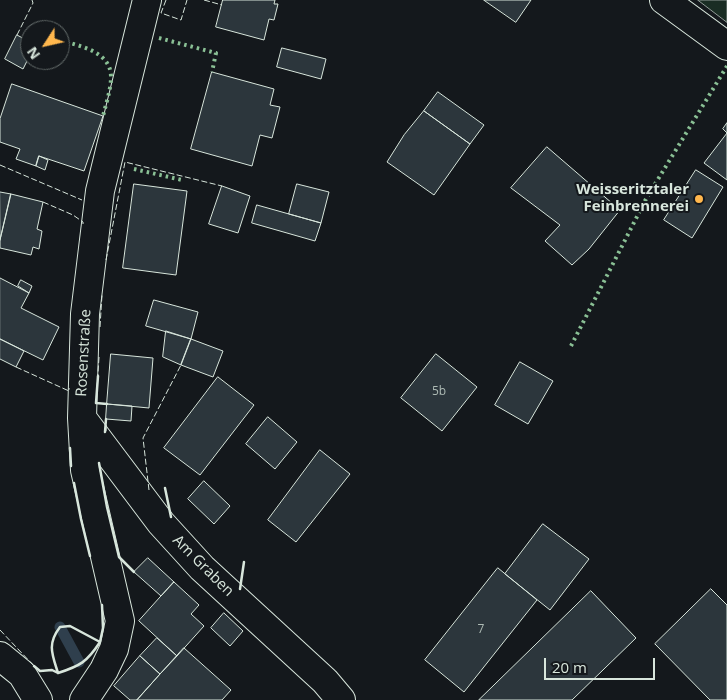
<!DOCTYPE html>
<meta charset="utf-8">
<style>
body{margin:0}
#map{position:relative;width:727px;height:700px;overflow:hidden;background:#14181c;font-family:"Open Sans",sans-serif}
canvas{display:block}
.north{position:absolute;left:20px;top:20px;width:50px;height:50px;box-sizing:border-box;background:#14181c;border:1px solid #626a69;border-radius:50%;rotate:235deg;font-size:14px;font-weight:700;line-height:20px;text-align:center;color:#d8e6dc}
.north::after{content:'';display:block;margin:auto;width:18px;height:22px;background:#ffb74d;clip-path:polygon(50% 0,100% 100%,50% 72%,0 100%)}
.scale{position:absolute;left:544px;top:658px;width:111px;height:22px;box-sizing:border-box;border:2px solid #d8e6dc;border-top:0;padding-left:6px;font-size:15px;line-height:18px;white-space:nowrap;color:#d8e6dc;-webkit-text-stroke:4px #14181c;paint-order:stroke}
</style>
<div id="map">
<canvas width="727" height="700"></canvas>
<div class="north">N</div>
<div class="scale">20 m</div>
</div>
<script>
const context = document.querySelector('canvas').getContext('2d');
context.lineJoin = 'round';
function paint(path, color) { context.fillStyle = color; context.fill(path, 'evenodd'); }
function strokePath(path, color, width, dash) { context.strokeStyle = color; context.lineWidth = width; context.lineCap = dash ? 'butt' : 'round'; context.setLineDash(dash || []); context.stroke(path); }
function write(font, color, halo, rows, align = 'center') {
  context.font = font + ' "Open Sans",sans-serif'; context.lineWidth = 4; context.setLineDash([]); context.textBaseline = 'middle'; context.strokeStyle = halo; context.fillStyle = color; for (const [text, x, y, turn = 0] of rows) {
    context.save(); context.translate(x, y); context.rotate((+turn || 0) * Math.PI / 180); context.textAlign = isNaN(turn) ? turn : align; if (halo) context.strokeText(text, 0, 0); context.fillText(text, 0, 0); context.restore();
  }
}
const green = new Path2D(`
 M698 0H727V22Z`);
const stream = new Path2D(`
 M60 627 79 662`);
const building = new Path2D(`
 M223 0H275L274 4H278L274 20 269 19 264 40 216 27Z
 M484 0H531L516 22Z
 M17 35 30 42V55L23 69 5 59Z
 M282 48 326 59 321 79 277 67Z
 M212 72 274 89 270 105 280 107 272 138 260 135 252 166 191 149Z
 M12 84 103 116 84 171 39 156 36 166 16 159 20 149 0 142V119Z
 M438 92 484 125 470 144 424 111Z
 M424 111 470 144 434 195 387 162 404 135Z
 M727 123V180L704 163 727 133 723 129Z
 M547 147 620 210 589 249 572 265 545 241 560 225 511 188Z
 M39 156 48 160 45 170 36 166Z
 M696 170 723 187 692 238 664 220Z
 M134 184 187 191 176 275 123 268Z
 M297 184 329 192 321 223 289 214Z
 M222 186 250 196 238 233 209 224Z
 M0 192 11 194 0 240Z
 M11 194 43 202 37 229 42 231 39 249 33 247 31 255 0 248V240Z
 M257 205 321 223 315 241 252 223Z
 M0 278 29 293 21 308 59 327 43 360 0 339Z
 M21 280 32 286 29 293 18 286Z
 M154 300 198 312 191 339 146 326Z
 M166 331 191 339 181 365 163 357Z
 M0 339 24 351 16 367 0 359Z
 M191 339 223 351 213 377 181 365Z
 M111 354 153 358 149 408 107 404Z
 M436 354 477 387 442 431 401 398Z
 M520 362 553 381 528 424 495 405Z
 M218 377 254 405 200 475 164 448Z
 M107 404 132 406 131 421 106 419Z
 M268 417 297 442 275 469 246 444Z
 M320 450 350 474 296 542 268 520Z
 M204 481 230 506 214 524 188 499Z
 M543 524 589 559 550 610 505 574Z
 M148 558 174 582 161 596 134 572Z
 M498 568 537 600 464 692 425 660Z
 M174 582 199 605 191 614 204 626 177 656 139 621Z
 M711 589 727 605V700H710L655 644Z
 M591 591 636 638 572 700H479Z
 M224 613 243 631 230 646 211 628Z
 M157 638 177 656 160 674 140 656Z
 M184 648 231 690 222 700H137Z
 M140 656 160 674 137 700H130L114 686Z`);
const minor = new Path2D(`
 M664 0 727 46
 M82 418 161 523 202 568 325 681 341 700
 M0 656 22 674 38 700
 M84 700 104 670 114 649 120 621 85 470 82 418 85 314 100 191 147 0`);
const hedge = new Path2D(`
 M159 38 216 53 212 72
 M60 40C79 46 111 51 111 77 111 89 106 104 103 116
 M134 169 182 180
 M571 346 646 199 727 66`);
const fence = new Path2D(`
 M166 0 161 13 181 20 187 0
 M204 0 222 5
 M17 35 33 3 32 0
 M0 165 82 200
 M43 202 73 215 83 222V224
 M106 260 125 162 222 186
 M100 327 102 295
 M99 357 96 403 107 404
 M16 367 69 391V388
 M106 431V419
 M149 490 143 438 181 365
 M0 630 34 666`);
const wall = new Path2D(`
 M98 376 96 403 107 404
 M105 432 106 419
 M70 448 71 466
 M99 463 107 507 119 557 134 572
 M74 483 81 519 90 556
 M165 488 171 517
 M240 589 244 562
 M70 626 100 642C87 662 80 666 58 673 52 654 47 644 60 627Z
 M100 642 103 628 102 605
 M34 666 40 671 52 670 58 673`);
const markers = [
 [699,199,5,"#ffb74d"]
];
const numberNames = [
 ["5b",439,392],
 ["7",481,630]
];
const poiNames = [
 ["Weisseritztaler",689,190],
 ["Feinbrennerei",689,207]
];
const streetNames = [
 ["Rosenstraße",84,353,-87],
 ["Am Graben",203,566,45]
];
paint(green, '#1a2d24');
strokePath(green, '#939e99', 1);
strokePath(stream, '#2f3f4d', 11);
paint(building, '#2c363c');
strokePath(building, '#d8e6dc', 1);
strokePath(minor, '#d8e6dc', 30);
strokePath(minor, '#14181c', 28);
strokePath(hedge, '#8ac095', 4, [2.5, 4]);
strokePath(fence, '#d8e6dc', 1, [6, 2.5]);
strokePath(wall, '#d8e6dc', 2.5);
for (const [x, y, r, color] of markers) { const dot = new Path2D(); dot.arc(x, y, r, 0, 2 * Math.PI); context.fillStyle = color; context.fill(dot); strokePath(dot, '#14181c', 2); }
write('12px', '#adbab4', null, numberNames);
write('bold 15px', '#d8e6dc', '#14181c', poiNames, 'right');
write('15px', '#d8e6dc', '#14181c', streetNames);
</script>
